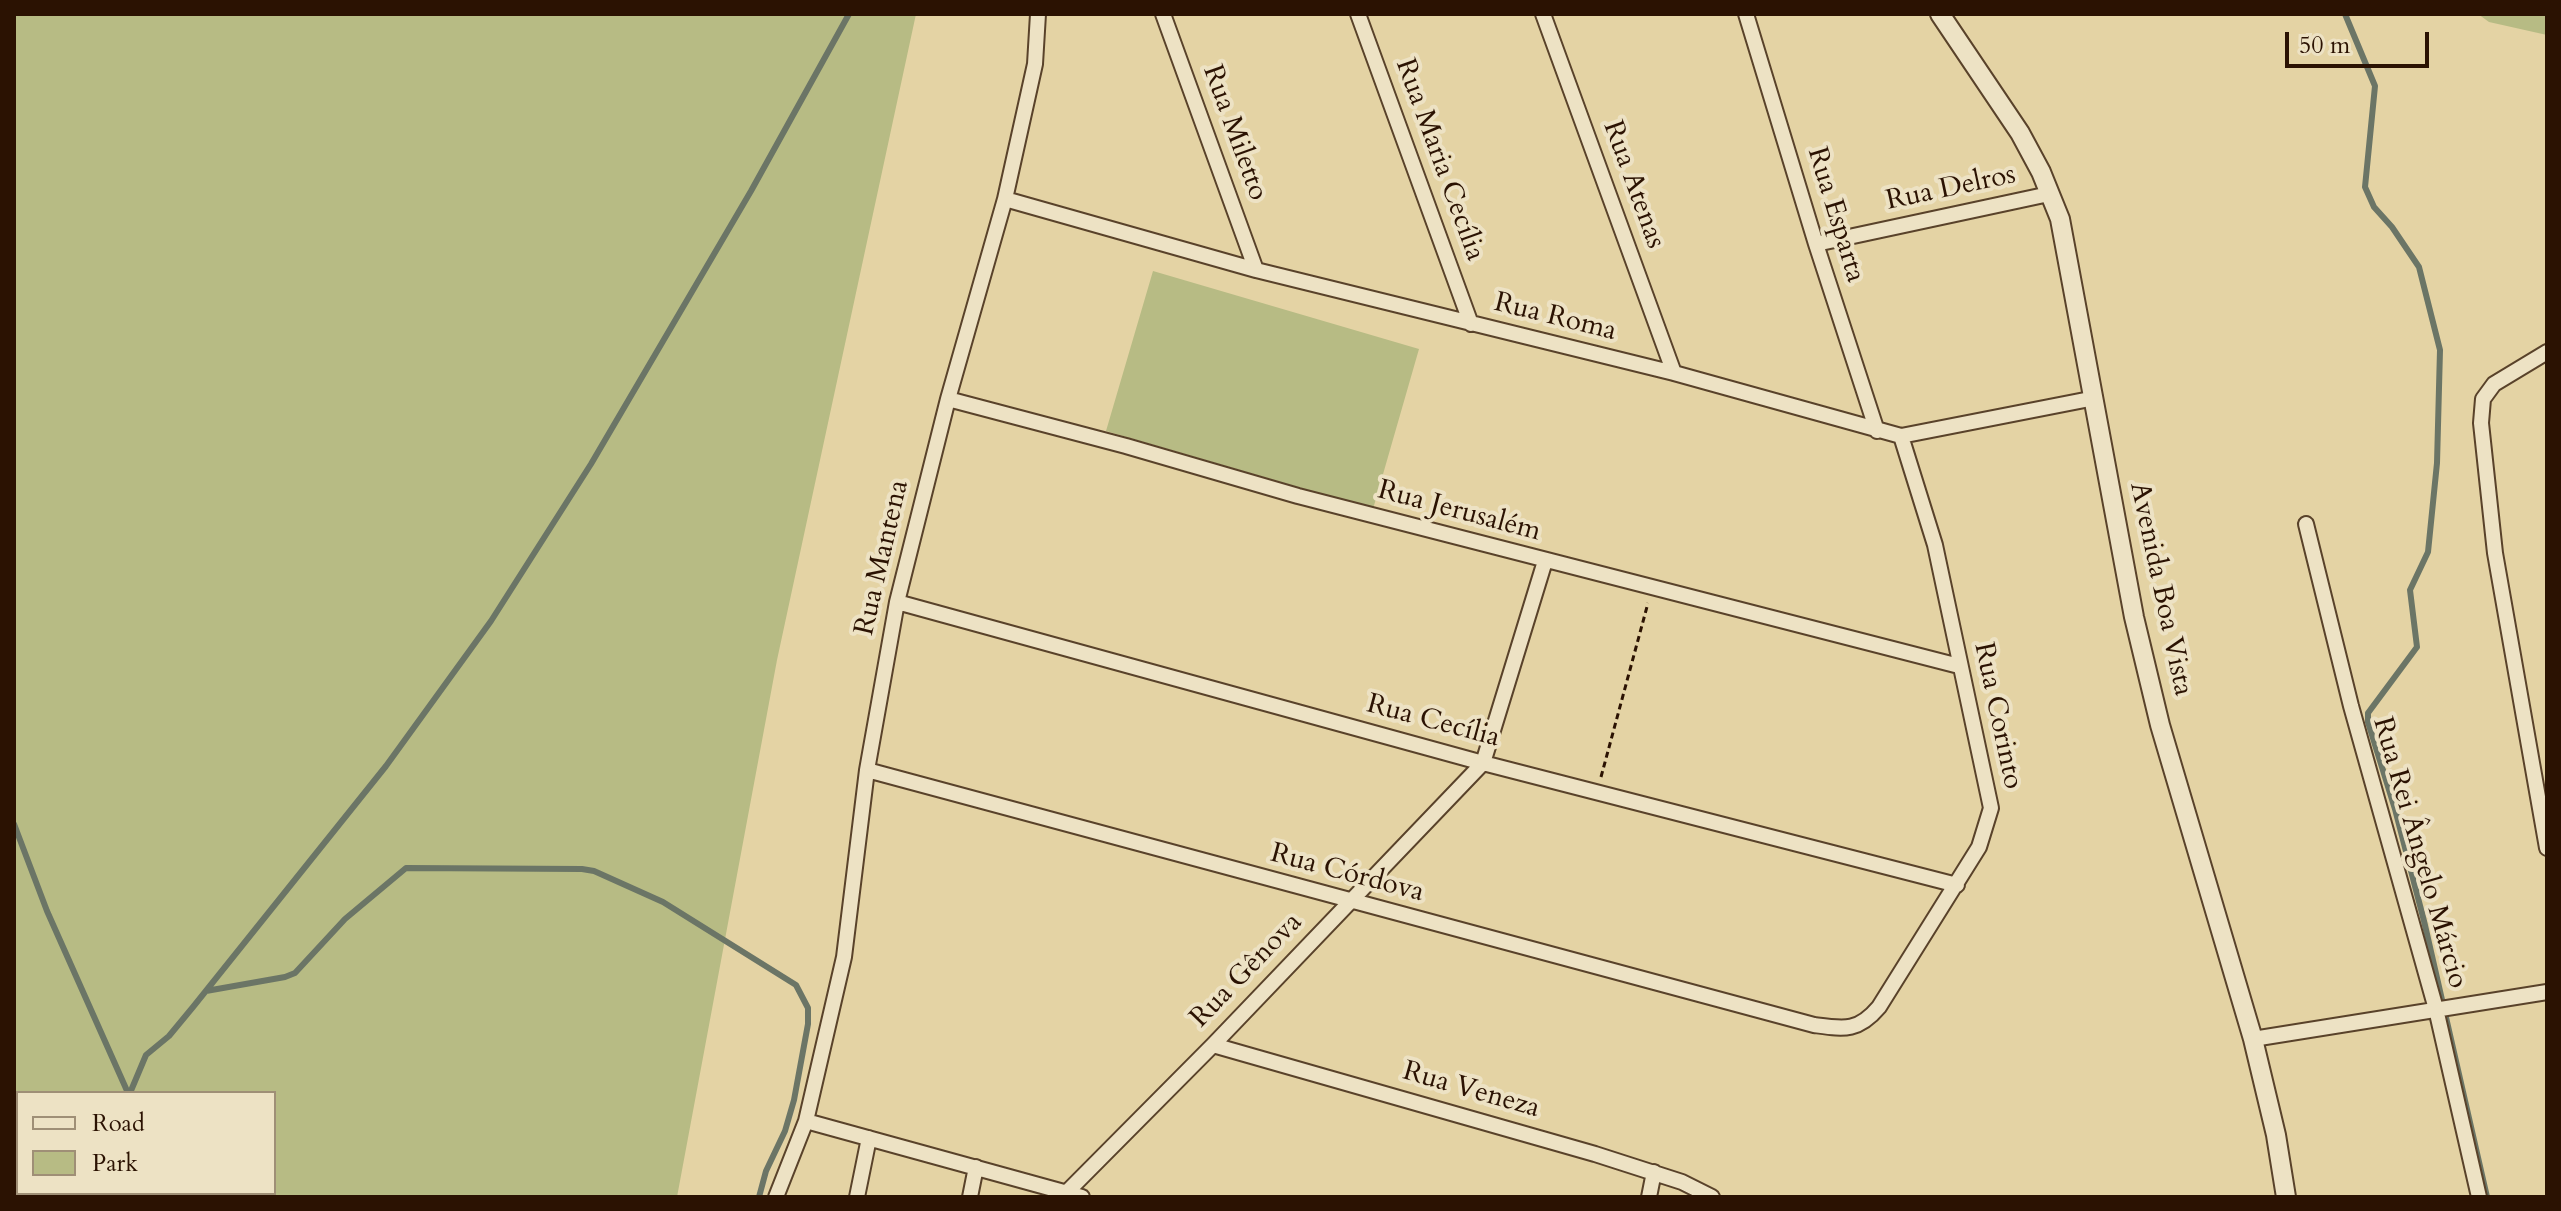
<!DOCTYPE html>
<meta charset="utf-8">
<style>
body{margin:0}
#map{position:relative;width:2561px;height:1211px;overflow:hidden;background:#e4d3a4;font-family:Cardo,serif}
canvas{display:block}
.frame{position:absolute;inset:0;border:16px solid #2b1202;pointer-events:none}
.legend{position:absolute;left:16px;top:1091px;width:260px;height:104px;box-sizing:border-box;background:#ede2c4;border:2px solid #9f8f76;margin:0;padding:10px 14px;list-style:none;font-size:24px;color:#2b1202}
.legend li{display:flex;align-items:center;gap:16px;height:40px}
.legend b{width:40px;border:2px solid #9f8f76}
.scale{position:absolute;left:2285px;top:32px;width:144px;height:36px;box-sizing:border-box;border:4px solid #2b1202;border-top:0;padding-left:10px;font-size:24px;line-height:28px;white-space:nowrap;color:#2b1202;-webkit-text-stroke:6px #ede2c4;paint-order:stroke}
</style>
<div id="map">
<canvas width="2561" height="1211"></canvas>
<div class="frame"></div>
<ul class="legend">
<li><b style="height:10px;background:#ede2c4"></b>Road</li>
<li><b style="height:22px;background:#b7bb84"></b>Park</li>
</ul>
<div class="scale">50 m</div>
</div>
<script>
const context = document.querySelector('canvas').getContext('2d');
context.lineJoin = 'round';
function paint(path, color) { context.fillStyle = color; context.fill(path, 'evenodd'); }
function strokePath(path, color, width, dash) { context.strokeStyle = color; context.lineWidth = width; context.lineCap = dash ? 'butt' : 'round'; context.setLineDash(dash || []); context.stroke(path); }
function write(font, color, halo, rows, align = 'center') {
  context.font = font + ' Cardo,serif'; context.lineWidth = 8; context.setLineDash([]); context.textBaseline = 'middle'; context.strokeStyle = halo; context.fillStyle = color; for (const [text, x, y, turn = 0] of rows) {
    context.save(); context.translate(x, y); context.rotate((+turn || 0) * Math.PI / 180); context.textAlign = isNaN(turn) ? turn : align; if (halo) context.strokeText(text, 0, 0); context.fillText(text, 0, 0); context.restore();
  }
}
const green = new Path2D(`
 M14 14H916L777 660 677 1197H14ZM18 1093H274V1193H18Z
 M2478 14H2547V35L2489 22Z
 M1153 271 1419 349 1373 509 1106 431Z`);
const stream = new Path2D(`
 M2345 14 2375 86 2365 187 2374 207 2392 227 2419 267 2440 350 2437 463 2428 552 2410 590 2417 647 2368 713V722L2395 809 2424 921 2487 1197
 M14 824 47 911 128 1093
 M206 991 285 977 295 973 345 919 406 868 582 869 594 871 663 902 796 985 808 1008V1024L794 1100 785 1131 766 1171 759 1197
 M130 1093 146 1055 169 1036 193 1007 386 766 491 621 591 464 751 191 849 14
 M134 1197 135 1193`);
const path = new Path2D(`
 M1601 777 1648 603`);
const minor = new Path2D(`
 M1163 14 1256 270
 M1358 14 1471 324
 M1543 14 1674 373
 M1746 14 1816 244 1877 431
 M1005 199 1256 270 1674 373 1901 436 2095 398
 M1816 244 2049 194
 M2547 352 2494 384 2483 399 2481 423 2495 553 2547 848
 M948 399 1126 446 1298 496 1959 666
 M2306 524 2351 706 2436 1009 2479 1197
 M897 602 1483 763 1957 885
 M867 770 1814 1025C1844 1029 1858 1032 1879 1007L1979 847 1991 808 1935 545 1901 436
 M2253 1039 2547 992
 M1213 1045 1595 1154 1682 1182 1712 1197
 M806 1121 1082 1197
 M1067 1192 1213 1045 1483 763 1545 561
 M776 1197 806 1121 844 957 867 770 897 602 948 399 1005 199 1035 64 1038 14
 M857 1197 869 1138
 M970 1197 976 1167
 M1649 1197 1654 1172`);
const tertiary = new Path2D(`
 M1940 14 2020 133 2041 172 2060 219 2134 617 2160 725 2253 1039 2276 1135 2286 1197`);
const streetNames = [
 ["Rua Miletto",1234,133,70],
 ["Rua Maria Cecília",1439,160,70],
 ["Rua Atenas",1633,185,70],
 ["Rua Delros",1951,189,-12],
 ["Rua Esparta",1835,215,73],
 ["Rua Roma",1555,318,14],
 ["Rua Jerusalém",1459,512,15],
 ["Rua Mantena",883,558,-77],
 ["Avenida Boa Vista",2160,589,78],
 ["Rua Corinto",1997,716,78],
 ["Rua Cecília",1433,722,15],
 ["Rua Rei Ângelo Márcio",2419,853,74],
 ["Rua Córdova",1347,874,15],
 ["Rua Gênova",1247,971,-46],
 ["Rua Veneza",1471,1091,16]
];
paint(green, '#b7bb84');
strokePath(stream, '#6b7566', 6);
strokePath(minor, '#59422a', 18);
strokePath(tertiary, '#59422a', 22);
strokePath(path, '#2b1202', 3, [6, 4]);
strokePath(minor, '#ede2c4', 14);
strokePath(tertiary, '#ede2c4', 18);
write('28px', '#2b1202', '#ede2c4', streetNames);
</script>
